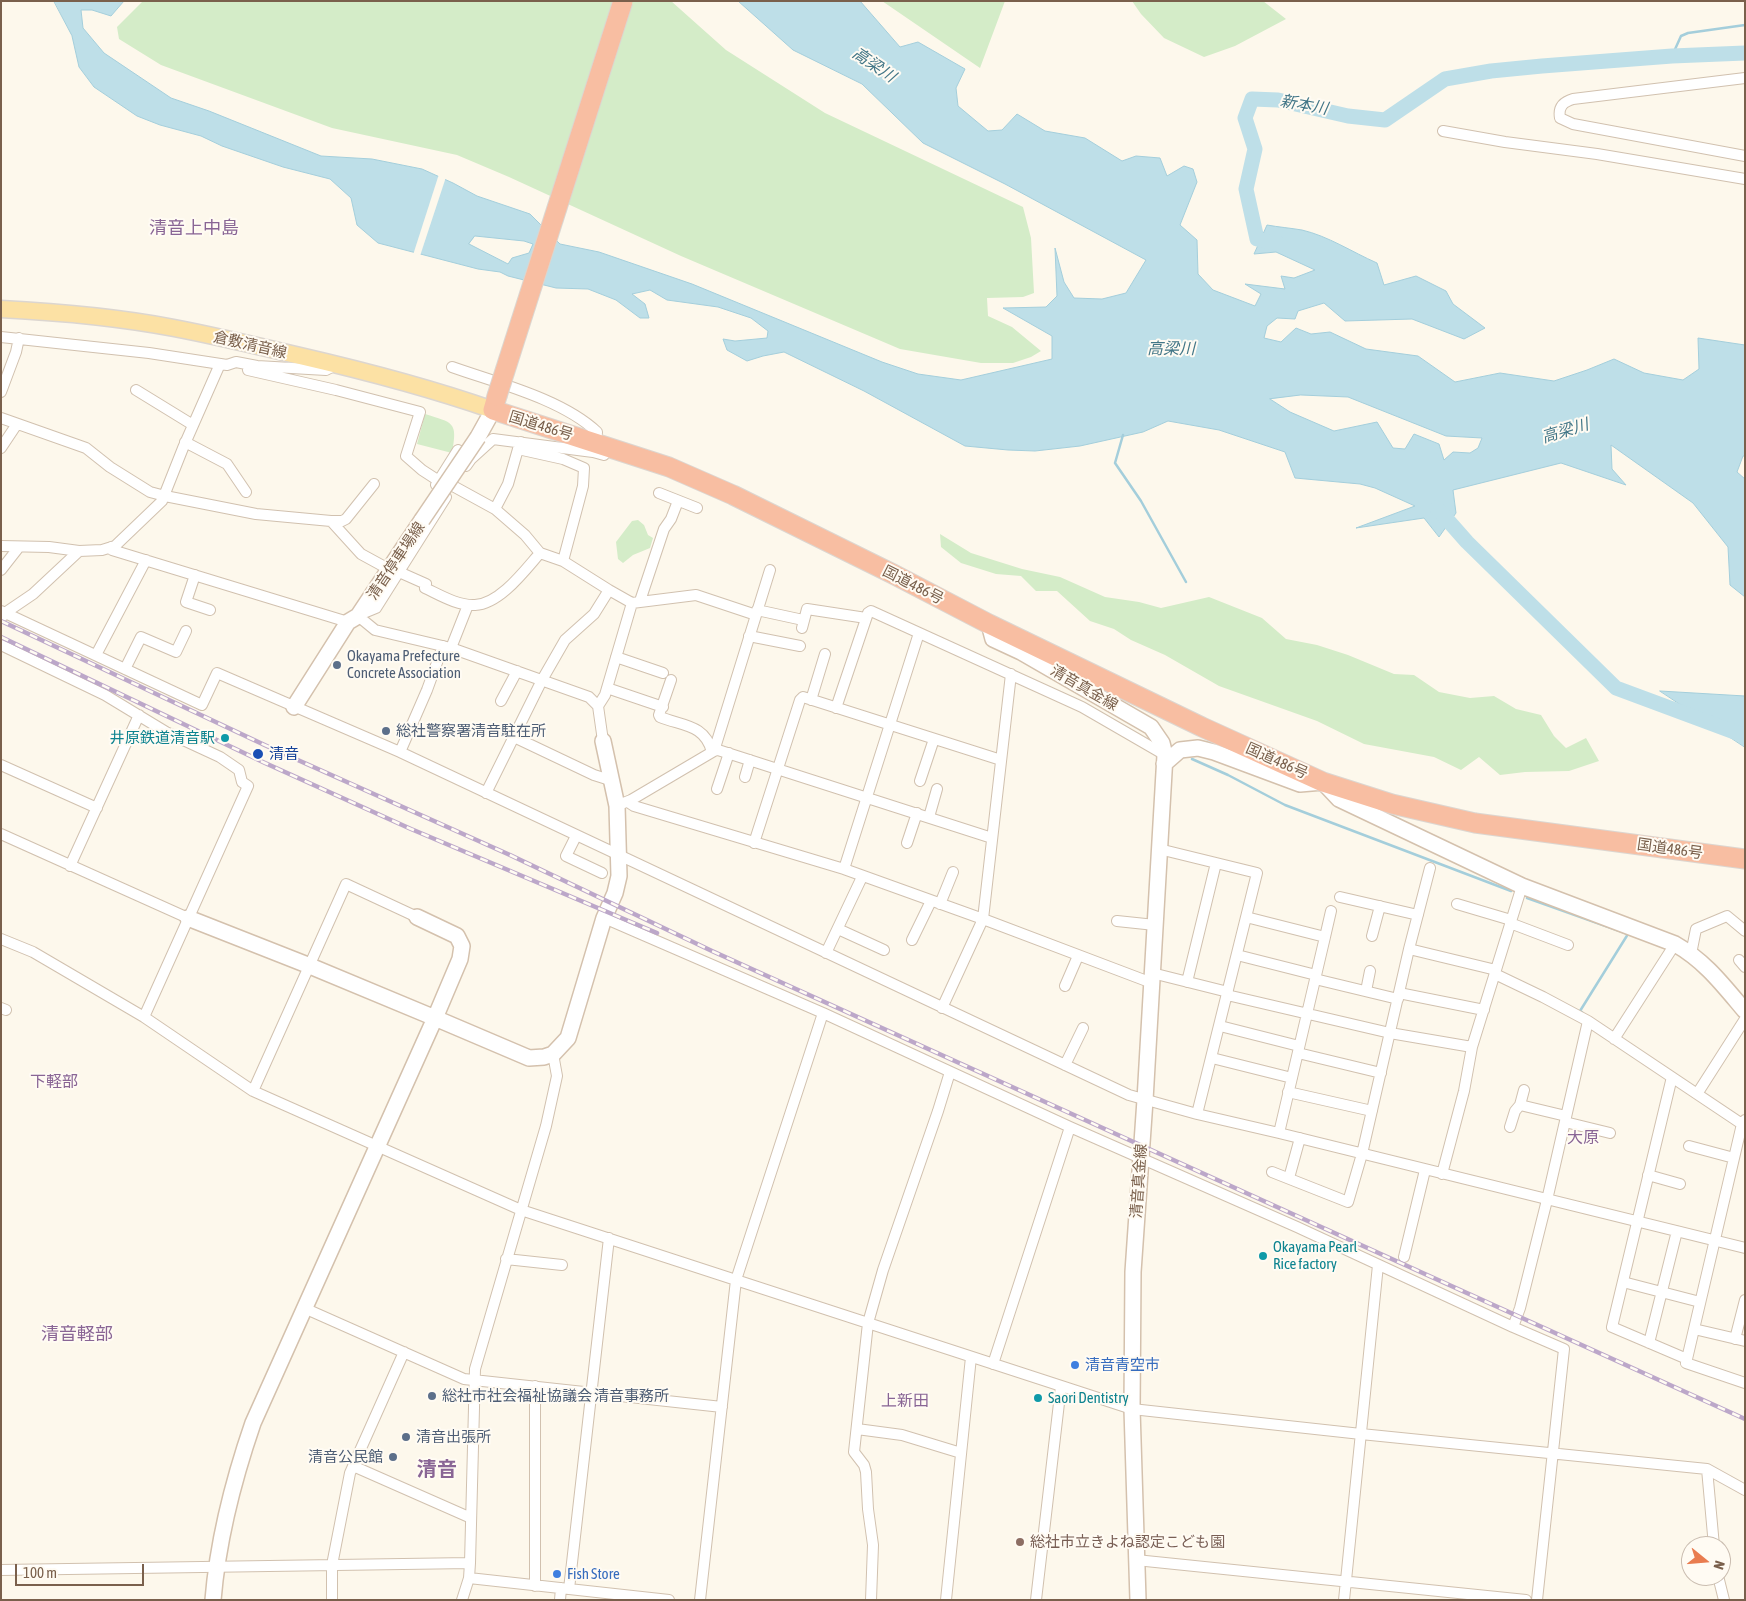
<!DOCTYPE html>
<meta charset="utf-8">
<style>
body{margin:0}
#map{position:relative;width:1746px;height:1601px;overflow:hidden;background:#fdf8ec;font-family:"Asap Condensed",sans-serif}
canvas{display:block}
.frame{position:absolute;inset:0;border:2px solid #7a604c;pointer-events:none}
.north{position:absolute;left:1681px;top:1536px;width:50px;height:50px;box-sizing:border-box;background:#fffbf3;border:1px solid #cabdb0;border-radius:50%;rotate:107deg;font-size:14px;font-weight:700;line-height:20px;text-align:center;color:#7a604c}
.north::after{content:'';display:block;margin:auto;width:18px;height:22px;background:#e97c4f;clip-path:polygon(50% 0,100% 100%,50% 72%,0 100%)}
.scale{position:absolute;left:15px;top:1564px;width:129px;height:22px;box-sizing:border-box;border:2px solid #7a604c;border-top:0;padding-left:6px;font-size:15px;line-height:18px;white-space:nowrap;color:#7a604c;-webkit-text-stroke:4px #fffbf3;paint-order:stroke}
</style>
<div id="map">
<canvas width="1746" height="1601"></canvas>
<div class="frame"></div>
<div class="north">N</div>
<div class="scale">100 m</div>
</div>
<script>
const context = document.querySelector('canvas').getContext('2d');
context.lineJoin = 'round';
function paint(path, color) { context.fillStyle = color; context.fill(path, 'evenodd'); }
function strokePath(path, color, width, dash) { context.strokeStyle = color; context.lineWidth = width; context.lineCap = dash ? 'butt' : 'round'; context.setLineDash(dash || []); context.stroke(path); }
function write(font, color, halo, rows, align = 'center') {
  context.font = font + ' "Asap Condensed","Noto Sans JP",sans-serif'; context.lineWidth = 4; context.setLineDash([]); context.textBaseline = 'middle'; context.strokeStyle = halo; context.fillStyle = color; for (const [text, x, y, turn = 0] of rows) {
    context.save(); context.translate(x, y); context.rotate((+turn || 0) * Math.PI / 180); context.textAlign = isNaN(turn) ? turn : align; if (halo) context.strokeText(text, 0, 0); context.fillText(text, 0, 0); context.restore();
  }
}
const green = new Path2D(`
 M143 1H671L726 50 825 113 1023 207 1031 238 1034 293 1023 297 987 298 988 316 1012 327 1041 351 1031 357 1013 363H981L900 349 681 256 509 177 457 155 332 128 161 65 119 39 117 27Z
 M882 1H1005L980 68Z
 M1132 1H1263L1286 19 1235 46 1204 57 1164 38 1141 14Z
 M425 414C453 423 458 421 452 453L417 444Z
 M638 520 644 525 648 535 653 538 650 548 633 555 623 563 618 559 616 542 632 521Z
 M940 534 971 553 1022 569 1060 577 1105 597 1139 602 1161 608 1209 597 1262 618 1286 639 1317 645 1348 655 1394 674 1414 675 1439 692 1470 698 1494 696 1516 709 1541 715 1554 736 1566 748 1586 738 1599 761 1569 771 1525 772 1500 775 1479 757 1461 770 1434 757 1364 744 1317 721 1219 686 1165 655 1131 640 1114 629 1090 621 1057 591H1036L1021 576 996 574 961 563 941 547Z`);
const water = new Path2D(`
 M54 1H124L111 16 92 10H81L83 28 104 53 171 98 209 111 321 156 372 159 422 169 453 183 477 196 530 214 560 244 599 252 692 284 882 362 918 374 961 380 1052 359V336L1003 308 1046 307 1057 296 1055 248 1064 282 1074 298 1102 299 1126 293 1146 260 1005 184 923 143 862 84 793 50 738 1H860L900 47 918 42 965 69 956 88 958 106 988 131 1002 130 1017 114 1045 131 1085 138 1122 161 1136 156 1160 158 1167 176 1184 166 1193 169 1197 182 1180 225 1197 240 1198 274 1213 290 1255 306 1261 294 1245 284 1285 289 1281 276 1294 278 1315 270 1276 252 1254 254 1267 225C1278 227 1290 228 1302 230 1328 236 1352 252 1377 263L1384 285 1416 276 1446 291 1453 304 1485 328 1464 339 1412 319 1345 321 1324 303 1298 311 1295 319 1277 318 1267 326 1264 338 1281 342 1296 328 1311 334 1330 332 1366 349 1418 356 1455 382 1500 373 1554 381 1587 370 1614 359 1644 373 1683 380 1699 369 1698 338 1745 345V456H1743L1737 472 1745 479V597L1730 585 1728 547 1693 503 1611 445 1612 469 1626 485 1561 463 1453 490 1456 513 1439 537 1424 518 1356 528 1415 506 1375 488 1360 484 1295 478 1285 452 1219 430 1168 421 1143 432 1080 446 1035 451 1008 450 965 446 864 391 784 352 763 356 747 361 727 350 723 339 735 341 767 338 768 331 751 318 718 307 667 300 650 290 632 294 645 304 649 318H640L616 300 588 289 556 288 508 276 500 272 478 269 378 243 357 225 351 198 330 179 283 167 222 146 201 136 160 125 137 116 94 87 79 67 72 36ZM475 236 524 241 533 244 529 253 512 258 508 264 469 244ZM1301 395 1348 397 1446 436 1482 438 1478 448 1470 453 1453 452 1444 460 1439 444 1414 434 1405 449 1393 448 1377 422 1334 431 1290 412 1270 399Z
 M1660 691 1745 696V747Z`);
const pier = new Path2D(`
 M439 174 446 177 420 256 413 255Z`);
const stream = new Path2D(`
 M1672 56 1681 36 1688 33 1745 25
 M1123 435 1115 463 1141 501 1186 582
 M1192 759 1228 775 1285 805 1511 891
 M1527 898 1628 934 1580 1011 1582 1012`);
const river = new Path2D(`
 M1280 244 1257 239 1246 189 1255 149 1245 118 1252 99 1278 100 1348 116 1385 120 1445 79 1491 71 1542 66 1672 56 1745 53
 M1437 508 1467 542 1616 688 1745 736`);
const street = new Path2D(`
 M1745 78 1573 99C1563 102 1558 107 1560 118L1573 124 1745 156
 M1443 131 1505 142 1597 154 1745 179
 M1 337 149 353 227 365 236 362 257 366 326 370 336 365
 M452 367C497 383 562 399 597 432L596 443
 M248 370 336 390 420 412 406 456 422 470 439 481
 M136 390 193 425
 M1 392 16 352 19 338
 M1 418 86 448 110 467 150 492 165 496 256 514 331 521 361 554 383 566
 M185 442 227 464 246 492
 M521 442 518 449 563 459 584 468 583 486 563 561 609 590 632 603 605 695 598 706
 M1 448 17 424
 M466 466 471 459 493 439 593 452 604 455
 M436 485 458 450 470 458
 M453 486 495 509 525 535 540 553
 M659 493 697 508
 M495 509 508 484 518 449
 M331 521H342L346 519 374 484
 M1 546 49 547 79 551
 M111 547 112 550 348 622
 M1 570 19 547
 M399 572 426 584 425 588C440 595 458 606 475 605 500 604 525 570 540 553L563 561
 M195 575 186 602 210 610
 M640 601 664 529 671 519 678 501
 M632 603 696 595 756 615
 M757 610 803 620
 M1 611 202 705 217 673 400 752 1129 1095 1197 1114 1279 1133 1745 1248
 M359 615 376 608 446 497
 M3 616 5 613 33 594 79 551 102 550 115 546 162 501 183 448 220 364
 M358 616 375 630 451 648 589 697 598 706 603 741
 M802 628 807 609 866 618
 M749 636 800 646
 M1 645 105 695 166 732 220 757 239 770 242 782 248 786 144 1017
 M451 648 468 605
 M96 655 146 560
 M616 657 663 673
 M125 669 141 637 176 652 186 631
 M671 680 659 715 660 717C682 726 705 724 712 752
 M607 688 663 707
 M811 700 825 654
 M501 701 517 671
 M836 708 868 613 871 611 1082 707 1165 755
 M514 737 594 775 613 781
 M714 751 770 570
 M400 752 427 690 443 646
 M1 765 97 808
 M745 777 750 760
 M920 781 934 739
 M717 789 729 753
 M486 793 542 680 565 640 594 614 609 590
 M628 802 634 806 844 869 983 919 1152 983
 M621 804 631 800 714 751 718 750 992 838
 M929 817 937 789
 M1 834 188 918
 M576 836 566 856 602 873
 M754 843 800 700 803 697 1001 760
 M907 843 917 813
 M1159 849 1257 873 1197 1114
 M70 866 139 715
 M844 869 919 633
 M1340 897 1418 915
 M940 904 953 872
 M1457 904 1511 920
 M1246 917 1325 937 1279 1133
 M604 918 823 1013 1070 1127 1297 1227 1513 1327
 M1117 921 1155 925
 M1510 923 1568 945
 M838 929 884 950
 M1372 936 1380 906
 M1325 937 1331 911
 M1 939 33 952 144 1017 253 1091 521 1210 1132 1409 1361 1434 1707 1469 1745 1490
 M912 940 931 901
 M1409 949 1430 868
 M826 953 862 877
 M1691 954 1696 929 1727 916 1745 931
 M1237 955 1316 975
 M1739 960 1745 967
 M1152 973 1228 992
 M1495 974 1543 997 1588 1021 1745 1126
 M1315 979 1398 999
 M1187 982 1216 863
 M1065 986 1078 956
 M1366 991 1370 971
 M1399 993 1484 1010
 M1227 995 1390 1033 1472 1047
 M1 1008 6 1010
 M942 1008 983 919 1011 674
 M1220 1026 1299 1046
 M1614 1039 1675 944
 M1298 1053 1381 1073
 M1212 1058 1292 1078
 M1065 1065 1083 1028
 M1672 1077 1612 1327 1687 1359 1742 1124 1745 1120
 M1524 1090 1520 1105 1566 1116
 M253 1091 346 884 417 917
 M1288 1092 1372 1111
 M1697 1094 1745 1019
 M1565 1122 1610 1133
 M1510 1127 1515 1111 1520 1105
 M1689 1146 1734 1158
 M1272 1172 1348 1202 1362 1154 1409 949 1496 970
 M1442 1174 1464 1091 1472 1047 1522 886
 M1648 1175 1680 1184
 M1289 1178 1300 1138
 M1404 1257 1425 1170
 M506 1259 562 1265
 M1623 1282 1700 1302
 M304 1308 464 1379 722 1407
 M1694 1329 1745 1341
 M1735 1339 1745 1300
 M1649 1343 1677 1231
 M1687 1359 1686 1363 1745 1383
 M993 1364 1070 1127
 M535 1386V1586
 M857 1429 902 1435 961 1453
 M353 1466 471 1518
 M1707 1469 1714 1546
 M1136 1560 1526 1600
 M1 1570 470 1563
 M1718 1576 1724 1600
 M469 1578 669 1600
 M569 1589 609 1238
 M332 1600V1565L350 1473 404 1352
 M462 1600 469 1578 470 1563 475 1369 546 1126 557 1076 553 1054
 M560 1600 561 1588
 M700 1600 736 1280 823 1013
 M871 1600 873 1545 868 1509 866 1472 864 1465 854 1452 868 1323 883 1270 938 1111 950 1072
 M946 1600 971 1357
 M1036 1600 1061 1386
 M1344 1600 1378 1265
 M1537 1600 1564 1349 1513 1327 1520 1308 1547 1200 1588 1021`);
const secondary = new Path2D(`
 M478 437 493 410
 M989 624 993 639 1021 652 1151 727 1162 743 1165 755 1145 1100 1133 1272 1132 1409 1138 1600
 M294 707 348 622 358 616 422 520
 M1164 764 1180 750 1198 748 1214 752 1300 784 1323 782 1339 799 1522 886 1675 944C1705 961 1723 985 1745 1011
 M188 918 310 966 435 1018 460 959 462 946 457 936 417 917
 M213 1600C218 1539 233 1481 253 1423L435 1018 529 1058 544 1057 553 1054 568 1038 604 918 615 893 619 876 617 806 603 741`);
const primary = new Path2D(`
 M1 309C59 312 117 317 174 328 216 336 258 346 300 356 365 371 430 388 493 410`);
const highway = new Path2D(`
 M497 396 493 410 669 467 733 495 893 574 989 624 1202 727 1323 782 1392 804 1475 823 1745 859`);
const rail = new Path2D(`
 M1 621 271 748 510 855 712 951 1745 1419
 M1 637 265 763 411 829 657 933`);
const secondaryBridge = new Path2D(`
 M422 520 478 437`);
const highwayBridge = new Path2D(`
 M497 396 623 1`);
const markers = [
 [337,665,5,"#5c6f8a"],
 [386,731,5,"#5c6f8a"],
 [225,738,5,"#0f9aa8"],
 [258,754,6,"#1a4fb4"],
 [1263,1256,5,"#0f9aa8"],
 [1075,1365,5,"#3f7fe0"],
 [432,1396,5,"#5c6f8a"],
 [1038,1398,5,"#0f9aa8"],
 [406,1437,5,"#5c6f8a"],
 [393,1457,5,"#5c6f8a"],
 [1020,1542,5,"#8d6e63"],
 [557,1574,5,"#3f7fe0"]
];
const streetNames = [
 ["倉敷清音線",250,345,13],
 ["国道486号",541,426,17],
 ["清音停車場線",396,561,-56],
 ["国道486号",913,585,27],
 ["清音真金線",1084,688,30],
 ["国道486号",1277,761,24],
 ["国道486号",1670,849,8],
 ["清音真金線",1139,1181,-86]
];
const serviceNames = [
 ["Okayama Prefecture",347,656],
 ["Concrete Association",347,673],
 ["総社警察署清音駐在所",396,731],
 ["総社市社会福祉協議会 清音事務所",442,1396],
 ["清音出張所",416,1437],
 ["清音公民館",383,1457,"right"]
];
const cultureNames = [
 ["井原鉄道清音駅",215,738,"right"],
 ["Okayama Pearl",1273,1247],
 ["Rice factory",1273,1264],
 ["Saori Dentistry",1048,1398]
];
const transitNames = [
 ["清音",269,754]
];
const shopNames = [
 ["清音青空市",1085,1365],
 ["Fish Store",567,1574]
];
const educationNames = [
 ["総社市立きよね認定こども園",1030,1542]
];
const waterNames = [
 ["高梁川",874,65,34],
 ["新本川",1304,105,10],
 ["高梁川",1171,349],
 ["高梁川",1565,431,-17]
];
const neighbourhoodNames = [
 ["下軽部",54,1082],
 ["大原",1583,1138],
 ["上新田",905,1401]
];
const quarterNames = [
 ["清音上中島",194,228],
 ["清音軽部",77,1334]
];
const districtNames = [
 ["清音",437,1470]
];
paint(green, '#d4ecc8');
paint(water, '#bedfe8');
strokePath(water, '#a4cedb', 1);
paint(pier, '#fdf8ec');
strokePath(stream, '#a4cedb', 2.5);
strokePath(river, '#bedfe8', 15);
strokePath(street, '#d1c1af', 12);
strokePath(secondary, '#d4c1ad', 18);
strokePath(primary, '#dcd6d0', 19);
strokePath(highway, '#dcd6d0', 21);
strokePath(street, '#fff', 10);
strokePath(secondary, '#fff', 15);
strokePath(primary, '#fce1a4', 16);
strokePath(highway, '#f8bea2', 19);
strokePath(rail, '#bca7c9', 4.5);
strokePath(rail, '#fffbf3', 2.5, [8]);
strokePath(secondaryBridge, '#d4c1ad', 18, []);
strokePath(highwayBridge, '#dcd6d0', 21, []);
strokePath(secondaryBridge, '#fff', 15);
strokePath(highwayBridge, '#f8bea2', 19);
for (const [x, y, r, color] of markers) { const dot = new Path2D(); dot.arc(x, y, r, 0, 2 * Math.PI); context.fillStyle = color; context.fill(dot); strokePath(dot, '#fffbf3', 2); }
write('15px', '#7a604c', '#fffbf3', streetNames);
write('15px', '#4e5e75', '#fffbf3', serviceNames, 'left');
write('15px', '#0d838f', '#fffbf3', cultureNames, 'left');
write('15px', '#164399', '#fffbf3', transitNames, 'left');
write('15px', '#366cbe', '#fffbf3', shopNames, 'left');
write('15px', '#785e54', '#fffbf3', educationNames, 'left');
write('italic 16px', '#427687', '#fffbf3', waterNames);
write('16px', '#896595', '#fffbf3', neighbourhoodNames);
write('18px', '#896595', '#fffbf3', quarterNames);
write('bold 20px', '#896595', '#fffbf3', districtNames);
</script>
